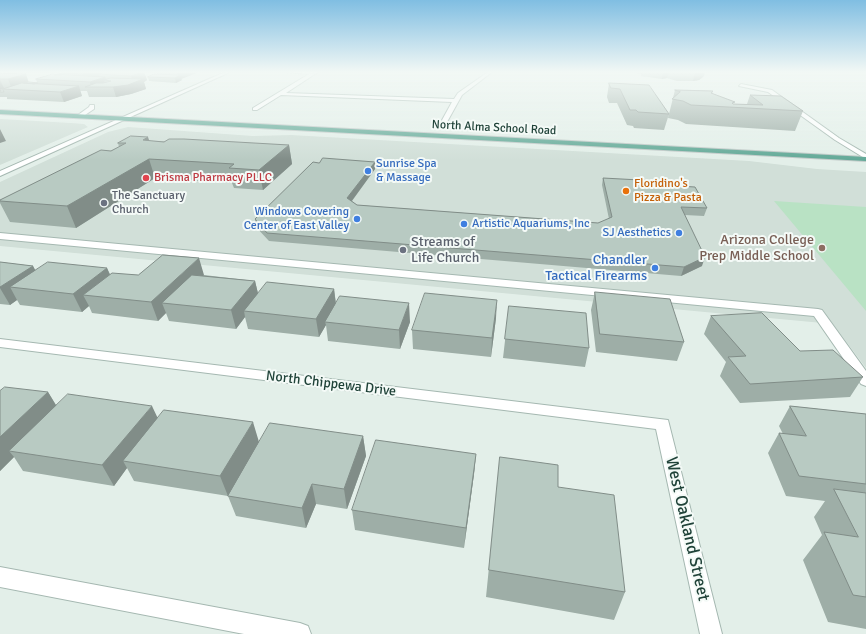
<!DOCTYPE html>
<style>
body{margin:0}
canvas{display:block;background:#e3efe9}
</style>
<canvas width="866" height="634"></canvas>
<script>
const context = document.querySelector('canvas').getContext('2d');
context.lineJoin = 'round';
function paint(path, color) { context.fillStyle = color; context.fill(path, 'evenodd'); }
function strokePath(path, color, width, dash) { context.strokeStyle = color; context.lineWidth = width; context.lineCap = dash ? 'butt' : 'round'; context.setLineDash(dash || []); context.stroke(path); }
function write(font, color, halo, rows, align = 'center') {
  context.font = font + ' Signika,sans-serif'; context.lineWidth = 4; context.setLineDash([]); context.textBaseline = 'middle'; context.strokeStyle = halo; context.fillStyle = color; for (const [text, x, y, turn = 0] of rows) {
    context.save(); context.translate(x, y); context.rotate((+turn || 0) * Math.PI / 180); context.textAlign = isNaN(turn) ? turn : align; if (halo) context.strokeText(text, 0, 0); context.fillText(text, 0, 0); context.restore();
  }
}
const built = new Path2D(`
 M0 119 71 123 84 124 88 127 0 165Z
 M128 127 253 136 291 135 749 161 817 169 866 172V368L833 324 0 246V182L108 132Z`);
const green = new Path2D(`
 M774 201 866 207V311Z`);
const minor = new Path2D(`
 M225 72H230L0 176V171Z
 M285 72H318L286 93 454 99 458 93 488 72H492L462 95 447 122 444 124 441 122 452 102 281 95 257 110H253V108L309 74Z
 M741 84 772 90 839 138 866 154V159L835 140 768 92 739 86Z
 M90 105H94V109L82 117H78V115L89 107Z
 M0 233 818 309 822 310 866 371V386L861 384 814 316 0 239Z
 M0 339 668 420 722 634H700L656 429 0 347Z
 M0 567 300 623 308 626 311 634H244L0 587Z`);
const major = new Path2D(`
 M0 110 866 157V161L0 114Z`);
const wall = new Path2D(`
 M65 72H144L147 80 144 82 146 89 131 94 116 97H89L87 91H80L82 96 64 102 7 99V97H0V91L3 90V89H4L0 90V73L29 82H37L36 79Z
 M157 72H199L181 79 182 80 176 83 149 81 148 77 158 75Z
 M638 72H705L704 76 699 80 693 81H677L667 78 662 79 641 76V74H637Z
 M609 83 669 114 664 130 634 128 633 126 627 125 617 103H609L607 97Z
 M675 90 713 91 712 94 734 104H747L750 95 803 111 795 131 686 124 678 120 668 118Z
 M149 141 289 145 292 164 263 190 234 188 232 183 155 178 76 228 10 222 0 203V200L119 147 118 143Z
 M375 162V169L352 201 357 205 598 223 609 219 602 185 603 178 679 186 707 208 704 216 685 215 702 266 681 276 269 241 256 227 255 219 319 163Z
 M0 262 33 266 35 270 107 268 110 274 138 275H204L255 281 258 293 334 289 336 303 410 322 400 349 328 341 326 325 319 337 248 329 245 317 236 329 169 321 166 313 158 321 92 313 89 306 82 312 20 305 17 300 10 305 0 304Z
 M595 292 684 342 677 361 596 352 591 310Z
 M509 306 589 348 585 367 503 358Z
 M711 316 800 351 863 377 850 397 740 403 720 376 726 362 704 334Z
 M496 318 491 357 413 349 412 330Z
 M0 391 48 392 56 405 158 418 259 442 228 496 134 481 127 468 114 486 23 471 14 457 0 471Z
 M790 406 866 414V629L828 622 803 560 822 535 814 517 825 501 786 496 768 453 779 433 783 434 779 426Z
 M363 436 366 456 347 509 316 504 306 528 236 516 228 496Z
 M476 454 474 474 464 548 355 530 352 510Z
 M500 457 558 487 625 592 614 620 486 597Z`);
const shadedWall = new Path2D(`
 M89 72H118L98 74 100 78 85 82 82 74Z
 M143 72H144L147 80 144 82 146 89 131 94 116 97 113 87 133 83 131 76Z
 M177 72H199L181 79 182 80 176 83 175 78 178 76Z
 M663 72H669L667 78 662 79Z
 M695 72H705L704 76 699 80 693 81Z
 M26 74 29 83 12 89 8 79Z
 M105 77 107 80H104L106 87H91L90 82Z
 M0 80 4 88 0 90Z
 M79 86 82 96 64 102 60 92Z
 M0 129 6 141 0 143Z
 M148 137 154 155 143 140Z
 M289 145 292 164 263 190 259 170Z
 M149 159 155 178 76 228 67 206Z
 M375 162V169L348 206 347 198Z
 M705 257 702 266 681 276 684 267Z
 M199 258 204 275 175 304 162 303 166 313 158 321 151 302Z
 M33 266 42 283 10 287 17 300 10 305 0 288V287Z
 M107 268 114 285 83 295 89 306 82 312 73 294Z
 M255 281 259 298 244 311 245 317 236 329 231 310Z
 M334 289 336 306 325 322 326 325 319 337 316 319Z
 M497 300 496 318 491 357 492 338Z
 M409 303 410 322 400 349 399 330Z
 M48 392 60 412 9 451 14 457 0 471V437Z
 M152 406 161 425 123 461 127 468 114 486 102 465Z
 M253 422 259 442 228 496 220 476Z
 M363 436 366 456 347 509 344 489Z
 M476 454 474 474 464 548 466 528Z
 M312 484 316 504 306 528 302 508Z`);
const building = new Path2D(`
 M65 72H66L61 73 62 75H55Z
 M66 72H89L82 74 61 73Z
 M107 72H143L131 76 98 74Z
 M0 73 26 74 8 79H0Z
 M53 74 105 77 90 82 36 79Z
 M154 74 180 75 175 78 148 77Z
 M111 78 143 79 128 85 113 87H85L96 83H103L111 81 104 80Z
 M29 82 38 83 34 84 24 83Z
 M22 83 79 86 60 92 3 89Z
 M609 83 649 85 669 114 638 112 636 110H630L620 89 611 88Z
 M3 90 4 92H0V91Z
 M675 90 713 91 711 93 735 102 732 103 733 104 763 105 750 95 781 96 803 111 691 105 683 101 672 99 680 92Z
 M131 136 148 137 143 140 164 142 169 139H184L289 145 259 170 229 168 234 164 149 159 67 206 0 201V200L101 150 111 151 126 143H118Z
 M323 158 375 162 347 198 357 205 598 223 612 217 603 178 677 182 679 186 695 187 707 208 681 207 705 257 684 267 267 233 255 219 313 162 319 163Z
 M163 255 199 258 151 302 83 295 112 273 138 275Z
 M0 262 33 266 0 287Z
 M48 262 107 268 73 294 10 287Z
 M192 275 255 281 231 310 162 303Z
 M267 282 334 289 316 319 244 311Z
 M595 292 670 299 684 342 600 334Z
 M425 293 497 300 492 338 412 330Z
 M340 296 409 303 399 330 325 322Z
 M509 306 586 313 589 348 505 339Z
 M762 313 800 351 833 350 863 377 750 384 728 357 746 356 711 316Z
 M5 387 48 392 0 437V391Z
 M68 394 152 406 102 465 9 451Z
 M790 406 866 414V484L799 476 779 433 806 436Z
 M164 410 253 422 220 476 123 461Z
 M270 423 363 436 344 489 312 484 302 508 228 496Z
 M376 440 476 454 466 528 352 510Z
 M500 457 558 465V487L614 495 625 592 489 570Z
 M834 489 866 493V597L853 595 824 532 858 537Z`);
const markers = [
 [368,171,4,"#3f7fe0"],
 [146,178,4,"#e0444e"],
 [626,191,4,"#e8710a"],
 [104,203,4,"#6b7280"],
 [357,219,4,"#3f7fe0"],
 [464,224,4,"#3f7fe0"],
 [679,233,4,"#3f7fe0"],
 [822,248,4,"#8d6e63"],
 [403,250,4,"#6b7280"],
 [655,268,4,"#3f7fe0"]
];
const farStreetnames = [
 ["North Alma School Road",494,128,3]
];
const farShopnames = [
 ["Sunrise Spa",376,164],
 ["& Massage",376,178],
 ["Windows Covering",349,212,"right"],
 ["Center of East Valley",349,226,"right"],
 ["Artistic Aquariums, Inc",472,224],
 ["SJ Aesthetics",671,233,"right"]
];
const farHealthnames = [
 ["Brisma Pharmacy PLLC",154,178]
];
const farFoodnames = [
 ["Floridino's",634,184],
 ["Pizza & Pasta",634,198]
];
const farWorshipnames = [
 ["The Sanctuary",112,196],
 ["Church",112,210]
];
const educationNames = [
 ["Arizona College",814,240],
 ["Prep Middle School",814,256]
];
const worshipNames = [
 ["Streams of",411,242],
 ["Life Church",411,258]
];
const shopNames = [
 ["Chandler",647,260],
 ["Tactical Firearms",647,276]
];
const streetNames = [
 ["North Chippewa Drive",331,384,7]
];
const nearStreetnames = [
 ["West Oakland Street",687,529,77]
];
paint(built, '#d1dfd8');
paint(green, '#b9e2c4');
strokePath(minor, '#a5b8b1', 2);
strokePath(major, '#c1cac8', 2);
paint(minor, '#fff');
paint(major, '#62a997');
paint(wall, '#9eaea7');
paint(shadedWall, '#818d88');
paint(building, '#b8cac2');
strokePath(building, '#818d88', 1);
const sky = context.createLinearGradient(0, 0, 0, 160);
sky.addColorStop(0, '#80bee2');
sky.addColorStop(0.45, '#f2f8f5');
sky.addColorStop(1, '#f2f8f500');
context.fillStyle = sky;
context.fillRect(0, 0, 866, 160);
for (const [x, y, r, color] of markers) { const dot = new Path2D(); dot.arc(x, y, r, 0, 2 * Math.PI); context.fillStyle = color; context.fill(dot); strokePath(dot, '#f4faf7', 1.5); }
write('12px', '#204339', '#f4faf7', farStreetnames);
write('12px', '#366cbe', '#f4faf7', farShopnames, 'left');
write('12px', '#be3a42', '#f4faf7', farHealthnames, 'left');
write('12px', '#c56008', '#f4faf7', farFoodnames, 'left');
write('12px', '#5b616d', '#f4faf7', farWorshipnames, 'left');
write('14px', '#785e54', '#f4faf7', educationNames, 'right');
write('14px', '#5b616d', '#f4faf7', worshipNames, 'left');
write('14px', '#366cbe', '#f4faf7', shopNames, 'right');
write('14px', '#204339', '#f4faf7', streetNames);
write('17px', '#204339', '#f4faf7', nearStreetnames);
</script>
